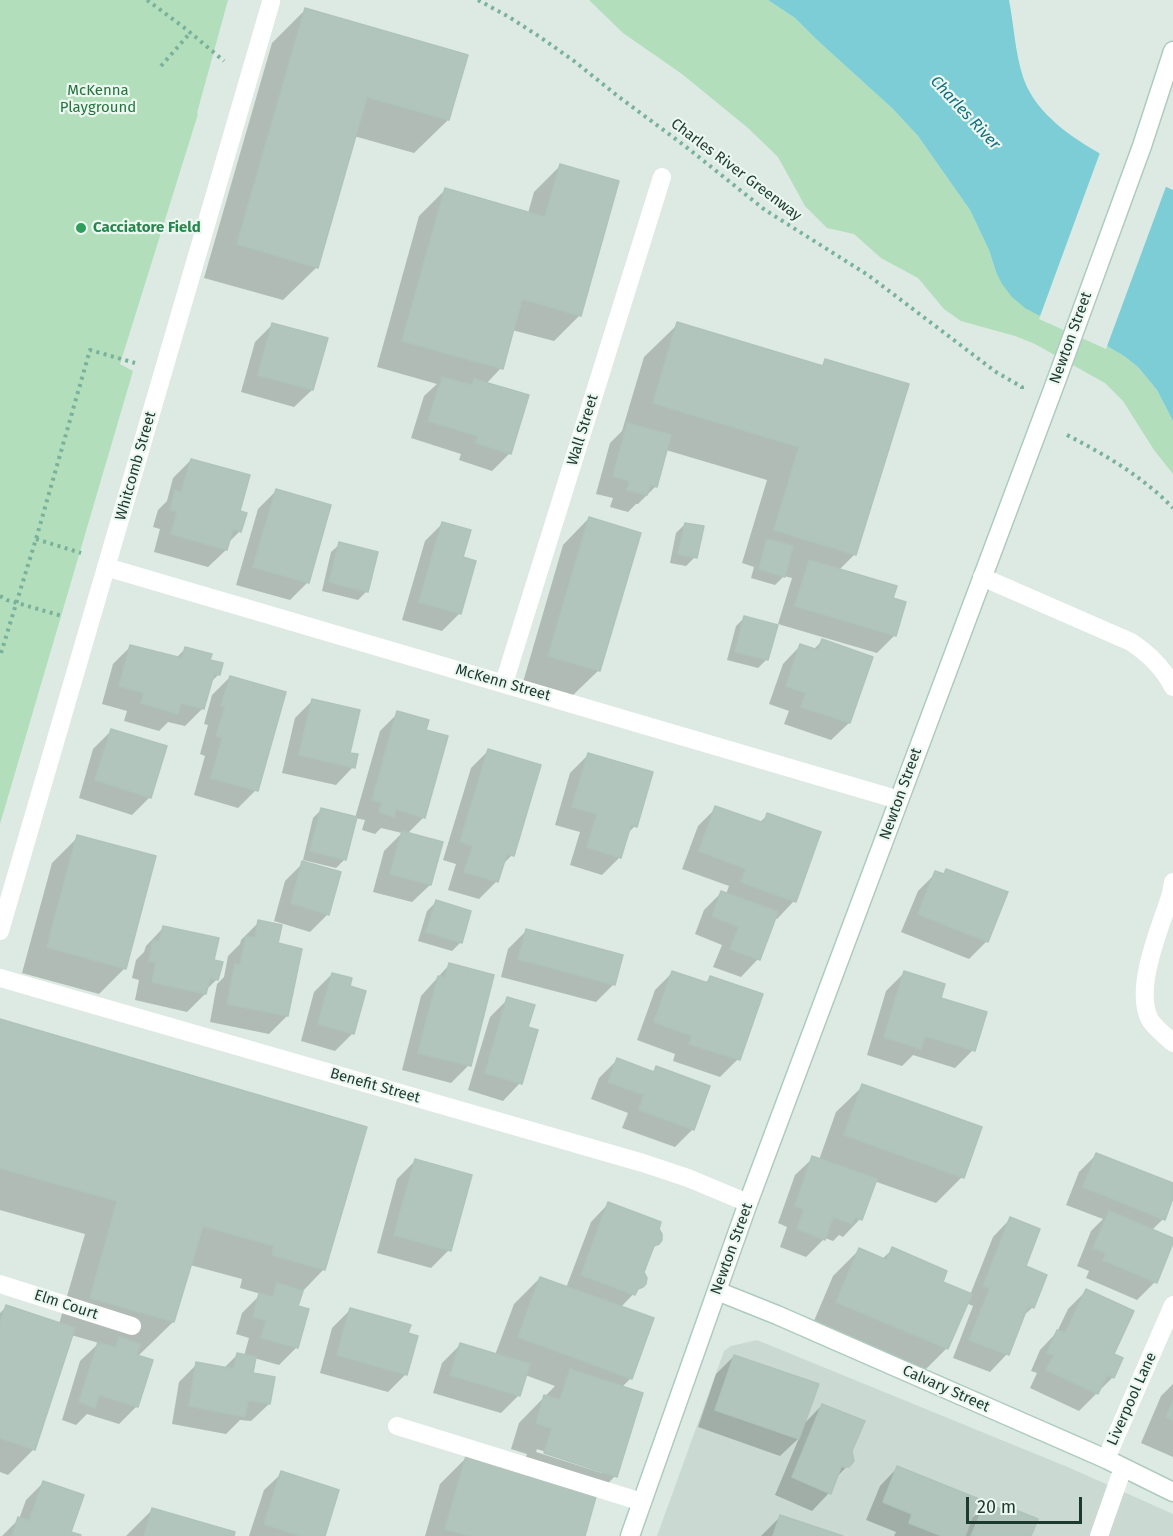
<!DOCTYPE html>
<style>
body{margin:0}
#map{position:relative;width:1173px;height:1536px;overflow:hidden;background:#dceae3;font-family:"Fira Sans",sans-serif}
canvas{display:block}
.scale{position:absolute;left:966px;top:1497px;width:116px;height:27px;box-sizing:border-box;border:3px solid #1d3a31;border-top:0;padding-left:8px;font-size:18px;line-height:21px;white-space:nowrap;color:#1d3a31;-webkit-text-stroke:4px #ecf7f1;paint-order:stroke}
</style>
<div id="map">
<canvas width="1173" height="1536"></canvas>
<div class="scale">20 m</div>
</div>
<script>
const context = document.querySelector('canvas').getContext('2d');
context.lineJoin = 'round';
function paint(path, color) { context.fillStyle = color; context.fill(path, 'evenodd'); }
function strokePath(path, color, width, dash) { context.strokeStyle = color; context.lineWidth = width; context.lineCap = dash ? 'butt' : 'round'; context.setLineDash(dash || []); context.stroke(path); }
function write(font, color, halo, rows, align = 'center') {
  context.font = font + ' "Fira Sans",sans-serif'; context.lineWidth = 4.5; context.setLineDash([]); context.textBaseline = 'middle'; context.strokeStyle = halo; context.fillStyle = color; for (const [text, x, y, turn = 0] of rows) {
    context.save(); context.translate(x, y); context.rotate((+turn || 0) * Math.PI / 180); context.textAlign = isNaN(turn) ? turn : align; if (halo) context.strokeText(text, 0, 0); context.fillText(text, 0, 0); context.restore();
  }
}
const built = new Path2D(`
 M757 1340 1070 1468 1173 1514V1536H657L724 1351 731 1346Z`);
const green = new Path2D(`
 M0 0H228L197 113 198 114 120 364 133 371 0 824Z
 M589 0H768L795 18 816 39 893 109 918 136 970 210 989 250 996 272 1040 316 1107 346 1124 356 1138 367 1157 390 1173 421V474L1154 450 1123 401 1105 383 1035 344 1015 336 961 321 944 309 918 278 881 258 854 234 827 228 805 206 778 157 748 128 682 74 623 33Z`);
const water = new Path2D(`
 M768 0H1009C1014 26 1015 52 1023 77 1042 134 1123 165 1173 190V421L1157 390 1138 367 1124 356 1107 346 1040 316 1025 308 1012 297 1002 284 996 272 989 250 970 210 918 136 893 109 816 39 795 18Z`);
const pier = new Path2D(`
 M1101 150 1167 184 1106 349 1039 319Z`);
const shadow = new Path2D(`
 M305 10 466 56 448 120 414 153 354 136 317 267 283 300 204 278 272 43Z
 M561 165 580 315 554 341 512 330 501 368 486 384 510 453 492 471 459 460 461 454 411 438 424 396 437 384 377 367 419 216 445 190 528 213 534 192Z
 M273 324 312 390 294 407 241 392 255 342Z
 M678 324 820 367 826 361 855 554 839 570 891 599 895 635 877 653 778 624 792 578 784 576 775 585 751 578 754 567 742 563 767 480 666 450 656 486 638 504H636L628 512 610 507 613 498 596 494 610 443 622 431 644 357Z
 M191 460 238 512 240 531 228 543 226 550 208 567 154 552 160 529 153 527 158 510 167 501 173 478Z
 M276 491 308 582 290 600 236 585 258 509Z
 M589 518 599 670 572 696 523 682 563 545Z
 M442 524 461 558 460 613 442 631 402 620 425 541Z
 M685 524 695 557 686 566 670 563 676 533Z
 M340 544 366 592 358 600 322 591 331 552Z
 M745 617 767 659 758 668 727 660 736 626Z
 M822 641 849 723 831 740 784 724 789 711 769 704 783 664 800 646 813 650Z
 M131 646 176 658 186 648 208 661 219 674 209 684 203 708 185 726 168 722 159 731 124 721 127 711 102 704 113 664Z
 M230 677 256 790 238 808 194 795 205 756 200 754 208 725 204 724 212 695Z
 M313 700 349 754 353 767 336 785 282 773 295 718Z
 M398 713 424 731V817L407 834 430 885 412 902 373 892 384 851 402 833 381 828 375 834 362 830 365 820 355 818 345 859 336 868 303 860 313 818 321 810 355 818 380 731Z
 M111 731 150 797 132 815 79 798 93 749Z
 M489 750 512 855 501 866 497 881 479 899 448 890 456 864 443 860 471 768Z
 M588 755 635 826 627 834 620 857 602 875 570 865 580 832 555 825 570 773Z
 M716 808 759 823 768 815 794 901 777 919 774 918 758 959 741 977 713 967 722 945 695 934 704 910 722 892 726 894 729 886 682 869 698 826Z
 M78 837 125 968 99 994 22 973 52 863Z
 M303 863 328 914 310 932 274 921 285 881Z
 M947 870 987 941 969 959 901 932 918 891 936 873 942 875Z
 M436 902 469 912 460 943 452 951 418 941 427 911Z
 M259 922 276 945 287 1016 269 1034 210 1022 217 984 224 977 228 956 240 944 241 940Z
 M163 928 212 961 217 979 206 990 205 994 187 1012 135 1000 139 980 132 978 136 960 144 952 146 946Z
 M526 931 614 984 596 1002 501 977 508 949Z
 M449 965 469 1065 451 1083 402 1070 421 996Z
 M673 972 705 983 711 977 761 995 738 1059 720 1077 673 1061 675 1054 637 1040 655 990Z
 M904 973 939 999 973 1050 955 1068 913 1055 902 1066 867 1055 886 991Z
 M332 974 348 987 353 1033 335 1051 301 1041 314 992Z
 M508 999 526 1028 520 1083 503 1101 468 1090 490 1017Z
 M0 1021 324 1269 301 1293 296 1307 297 1347 279 1365 254 1358 251 1374 269 1404 251 1421 240 1420 226 1434 172 1424 179 1382 197 1364 223 1369 237 1355 244 1356 249 1338 236 1334 242 1313 261 1294 240 1288 242 1279 190 1265 173 1322 138 1356 137 1406 119 1424 87 1414 76 1425 62 1420 80 1361 99 1343 71 1335 34 1449 8 1475 0 1472V1313L6 1307 59 1324 85 1234 0 1210Z
 M617 1060 652 1073 657 1068 693 1129 675 1147 622 1128 628 1113 591 1099 599 1078Z
 M863 1086 962 1177 936 1203 874 1181 860 1219 843 1237 839 1235 833 1241 825 1238 806 1257 780 1247 787 1227 778 1223 795 1175 813 1158 819 1160 836 1112Z
 M1097 1154 1173 1185V1194L1163 1219 1151 1231 1155 1282 1137 1300 1086 1278 1089 1271 1077 1266 1091 1231 1103 1219 1066 1205 1079 1172Z
 M415 1161 449 1250 431 1268 377 1253 397 1179Z
 M608 1204 658 1243 652 1249 642 1272 644 1283 620 1308 631 1378 621 1388 615 1476 595 1497 583 1536H425L440 1484 466 1458 521 1473 527 1454 511 1449 519 1423 555 1386 525 1375 519 1395 501 1413 433 1393 442 1363 460 1345 495 1355 514 1304 540 1278 566 1288 591 1222ZM537 1449 602 1470V1473L536 1452Z
 M1010 1219 1024 1267 1033 1307 1022 1317 1007 1354 990 1372 953 1358 973 1306 966 1303 947 1348 921 1374 811 1328 833 1276 859 1250 882 1259 893 1249 941 1282 970 1295 993 1237Z
 M1086 1291 1112 1355 1113 1377 1079 1411 1030 1388 1037 1373 1031 1371 1040 1350 1057 1332 1068 1309Z
 M350 1310 407 1334 406 1374 388 1392 320 1373 332 1328Z
 M734 1356 803 1425 822 1405 851 1451 852 1461 835 1479 829 1493 812 1511 775 1495 799 1438 780 1456 698 1427 716 1374Z
 M1173 1384V1457L1141 1443 1161 1396Z
 M897 1468 969 1521 985 1505 1029 1536H894L896 1532 866 1520 880 1486Z
 M282 1473 323 1536H249L264 1490Z
 M44 1482 70 1533 79 1536H2L19 1519 26 1500Z
 M152 1510 232 1536H126Z
 M781 1516 838 1536H761Z`);
const building = new Path2D(`
 M305 8 468 55 449 120 367 97 318 268 237 244Z
 M560 164 619 181 581 316 522 299 503 369 402 341 445 188 545 217Z
 M677 322 823 366 825 359 909 384 856 555 774 530 799 447 653 403Z
 M272 323 328 338 313 390 258 375Z
 M442 377 472 385 474 379 529 395 511 454 476 443 478 436 428 421Z
 M627 423 671 435 657 487 650 485 647 495 627 490 630 481 613 476Z
 M191 459 250 475 240 511 247 513 241 532 233 529 227 550 171 534 177 512 170 510 175 490 181 492Z
 M276 489 331 505 309 583 253 567Z
 M589 517 641 533 600 671 548 656Z
 M442 522 471 530 463 557 476 561 461 614 419 602Z
 M685 523 704 526 697 558 678 554Z
 M767 539 793 546 785 577 759 569Z
 M339 542 378 552 368 592 329 582Z
 M809 560 897 586 893 598 906 602 896 636 795 606Z
 M744 616 778 625 768 660 735 652Z
 M822 639 873 657 850 723 801 707 806 693 786 686 800 644 818 650Z
 M130 645 182 658 185 647 212 654 210 660 223 663 220 675 214 674 204 709 181 703 178 714 141 703 144 693 119 686Z
 M230 676 286 692 258 791 211 778 222 738 216 736 225 707 221 706Z
 M312 699 360 710 350 753 358 754 355 768 299 755Z
 M397 711 429 720 426 730 448 736 425 818 396 809 394 817 379 812 382 803 372 800Z
 M111 729 167 746 151 798 95 780Z
 M488 749 541 765 514 856 507 854 498 882 464 872 473 846 460 842Z
 M588 753 653 772 637 827 631 825 621 858 587 847 597 814 572 807Z
 M715 806 764 823 767 813 821 832 796 902 741 882 746 869 699 851Z
 M321 808 357 817 346 860 310 851Z
 M402 831 443 842 431 885 390 874Z
 M77 835 156 856 126 969 47 947Z
 M302 861 341 872 329 915 291 903Z
 M946 869 1008 892 988 942 918 914 935 871 944 874Z
 M721 891 778 912 760 960 730 949 739 927 712 916Z
 M436 900 471 911 462 943 426 932Z
 M258 920 282 925 278 943 302 949 288 1016 227 1004 235 964 240 965 246 936 255 938Z
 M163 926 219 938 214 960 223 962 218 980 210 978 206 994 152 982 156 962 149 961 153 940 159 942Z
 M526 929 623 955 615 985 518 959Z
 M449 963 494 975 471 1066 418 1053 438 976 445 978Z
 M672 971 708 983 710 976 763 994 740 1060 689 1044 692 1036 654 1022Z
 M904 971 945 984 941 998 987 1012 975 1051 925 1036 921 1049 884 1037Z
 M332 973 352 978 350 986 366 991 354 1034 318 1024Z
 M507 997 535 1005 528 1027 538 1030 522 1084 485 1073Z
 M0 1019 367 1127 325 1270 272 1255 274 1246 203 1226 174 1322 90 1298 117 1201 0 1168Z
 M617 1058 654 1072 656 1066 710 1086 694 1130 639 1110 644 1095 608 1082Z
 M862 1084 982 1127 964 1178 844 1135Z
 M1096 1153 1173 1183V1198L1165 1220 1083 1187Z
 M812 1156 877 1179 862 1220 855 1217 852 1224 833 1217 825 1240 797 1229 804 1209 795 1206Z
 M415 1159 472 1175 451 1251 394 1235Z
 M608 1202 661 1222 659 1229 662 1234V1240L659 1244 654 1246 644 1272 647 1278 646 1284 643 1287 638 1289 635 1295 581 1275Z
 M1109 1211 1173 1238V1243L1157 1283 1103 1260 1106 1253 1093 1248Z
 M1010 1217 1040 1229 1026 1266 1047 1275 1034 1308 1028 1306 1009 1355 969 1340 990 1288 983 1286Z
 M892 1247 947 1271 943 1282 972 1294 948 1349 836 1302 859 1248 887 1260Z
 M540 1277 654 1318 632 1379 518 1337Z
 M277 1283 303 1291 298 1306 309 1309 298 1348 261 1338 266 1320 253 1317 259 1293 273 1297Z
 M1086 1289 1134 1311 1114 1354 1123 1358 1114 1378 1107 1375 1098 1394 1046 1370 1054 1355 1047 1353 1057 1330 1065 1333Z
 M6 1305 75 1328 35 1450 0 1438V1323Z
 M350 1308 411 1325 408 1333 418 1336 407 1375 337 1355Z
 M119 1337 140 1344 137 1355 153 1360 138 1407 99 1395 95 1408 79 1402 98 1342 116 1348Z
 M460 1343 530 1364 520 1396 450 1375Z
 M237 1353 256 1357 253 1373 275 1377 270 1404 248 1400 245 1417 189 1406 196 1362 234 1369Z
 M734 1355 819 1384 799 1439 715 1410Z
 M570 1369 643 1393 617 1477 544 1453 552 1428 536 1423 544 1395 560 1400Z
 M1173 1401V1420L1166 1417Z
 M822 1404 865 1421 852 1451 854 1461 849 1467H841L831 1494 792 1477Z
 M466 1456 597 1493 585 1536H470L445 1529Z
 M897 1466 979 1499 965 1536H942L909 1523 912 1514 883 1502Z
 M281 1471 339 1490 325 1536H301L264 1524Z
 M43 1481 84 1495 71 1532 81 1535 80 1536H12L18 1517 29 1521Z
 M985 1503 1011 1513 1013 1509 1038 1519 1031 1536H971Z
 M152 1508 235 1532 234 1536H144Z
 M780 1515 843 1536H773Z`);
const path = new Path2D(`
 M147 0 186 29 224 61
 M478 0 509 17 540 37 574 61 619 97 685 146 765 210 868 275 996 372 1022 387V389
 M161 66 190 33
 M1067 435C1106 455 1143 477 1173 508
 M36 539 81 553
 M0 596 7 600 62 616
 M1 653 36 539 90 350 135 363`);
const lane = new Path2D(`
 M982 577 1131 642C1149 654 1163 667 1173 687
 M1173 882 1171 894C1161 926 1133 988 1150 1020 1155 1028 1166 1036 1173 1043
 M0 1284 132 1326
 M397 1426 642 1502`);
const street = new Path2D(`
 M106 567 899 800
 M504 683 662 177
 M0 931 271 2
 M0 978 643 1163 688 1178 748 1203
 M1106 1459 1173 1305
 M1099 1536 1123 1468`);
const secondary = new Path2D(`
 M717 1291 777 1315 1106 1459 1173 1492
 M630 1536 748 1203 1055 384 1142 146 1173 51`);
const markers = [
 [81,228,6,"#2e9e5b"]
];
const parkNames = [
 ["McKenna",98,91],
 ["Playground",98,108]
];
const streetNames = [
 ["Charles River Greenway",736,170,37],
 ["Newton Street",1071,338,-70],
 ["Wall Street",583,430,-73],
 ["Whitcomb Street",136,466,-74],
 ["McKenn Street",503,683,16],
 ["Newton Street",901,794,-70],
 ["Benefit Street",375,1086,16],
 ["Newton Street",732,1249,-70],
 ["Elm Court",66,1305,18],
 ["Calvary Street",946,1389,24],
 ["Liverpool Lane",1132,1399,-66]
];
const leisureNames = [
 ["Cacciatore Field",93,228]
];
const waterNames = [
 ["Charles River",965,113,47]
];
paint(built, '#cadad2');
paint(green, '#b2debb');
paint(water, '#7dcdd6');
paint(pier, '#dceae3');
paint(shadow, '#0003');
paint(building, '#b1c5bc');
strokePath(building, '#aec4ba', 1.5);
strokePath(secondary, '#aecbbf', 21);
strokePath(path, '#79b19c', 4, [3, 4.5]);
strokePath(lane, '#fff', 18);
strokePath(street, '#fff', 18);
strokePath(secondary, '#fff', 18);
for (const [x, y, r, color] of markers) { const dot = new Path2D(); dot.arc(x, y, r, 0, 2 * Math.PI); context.fillStyle = color; context.fill(dot); strokePath(dot, '#ecf7f1', 2); }
write('15px', '#23753e', '#ecf7f1', parkNames);
write('15px', '#1d3a31', '#ecf7f1', streetNames);
write('bold 15px', '#27864d', '#ecf7f1', leisureNames, 'left');
write('italic 16px', '#126f7b', '#ecf7f1', waterNames);
</script>
